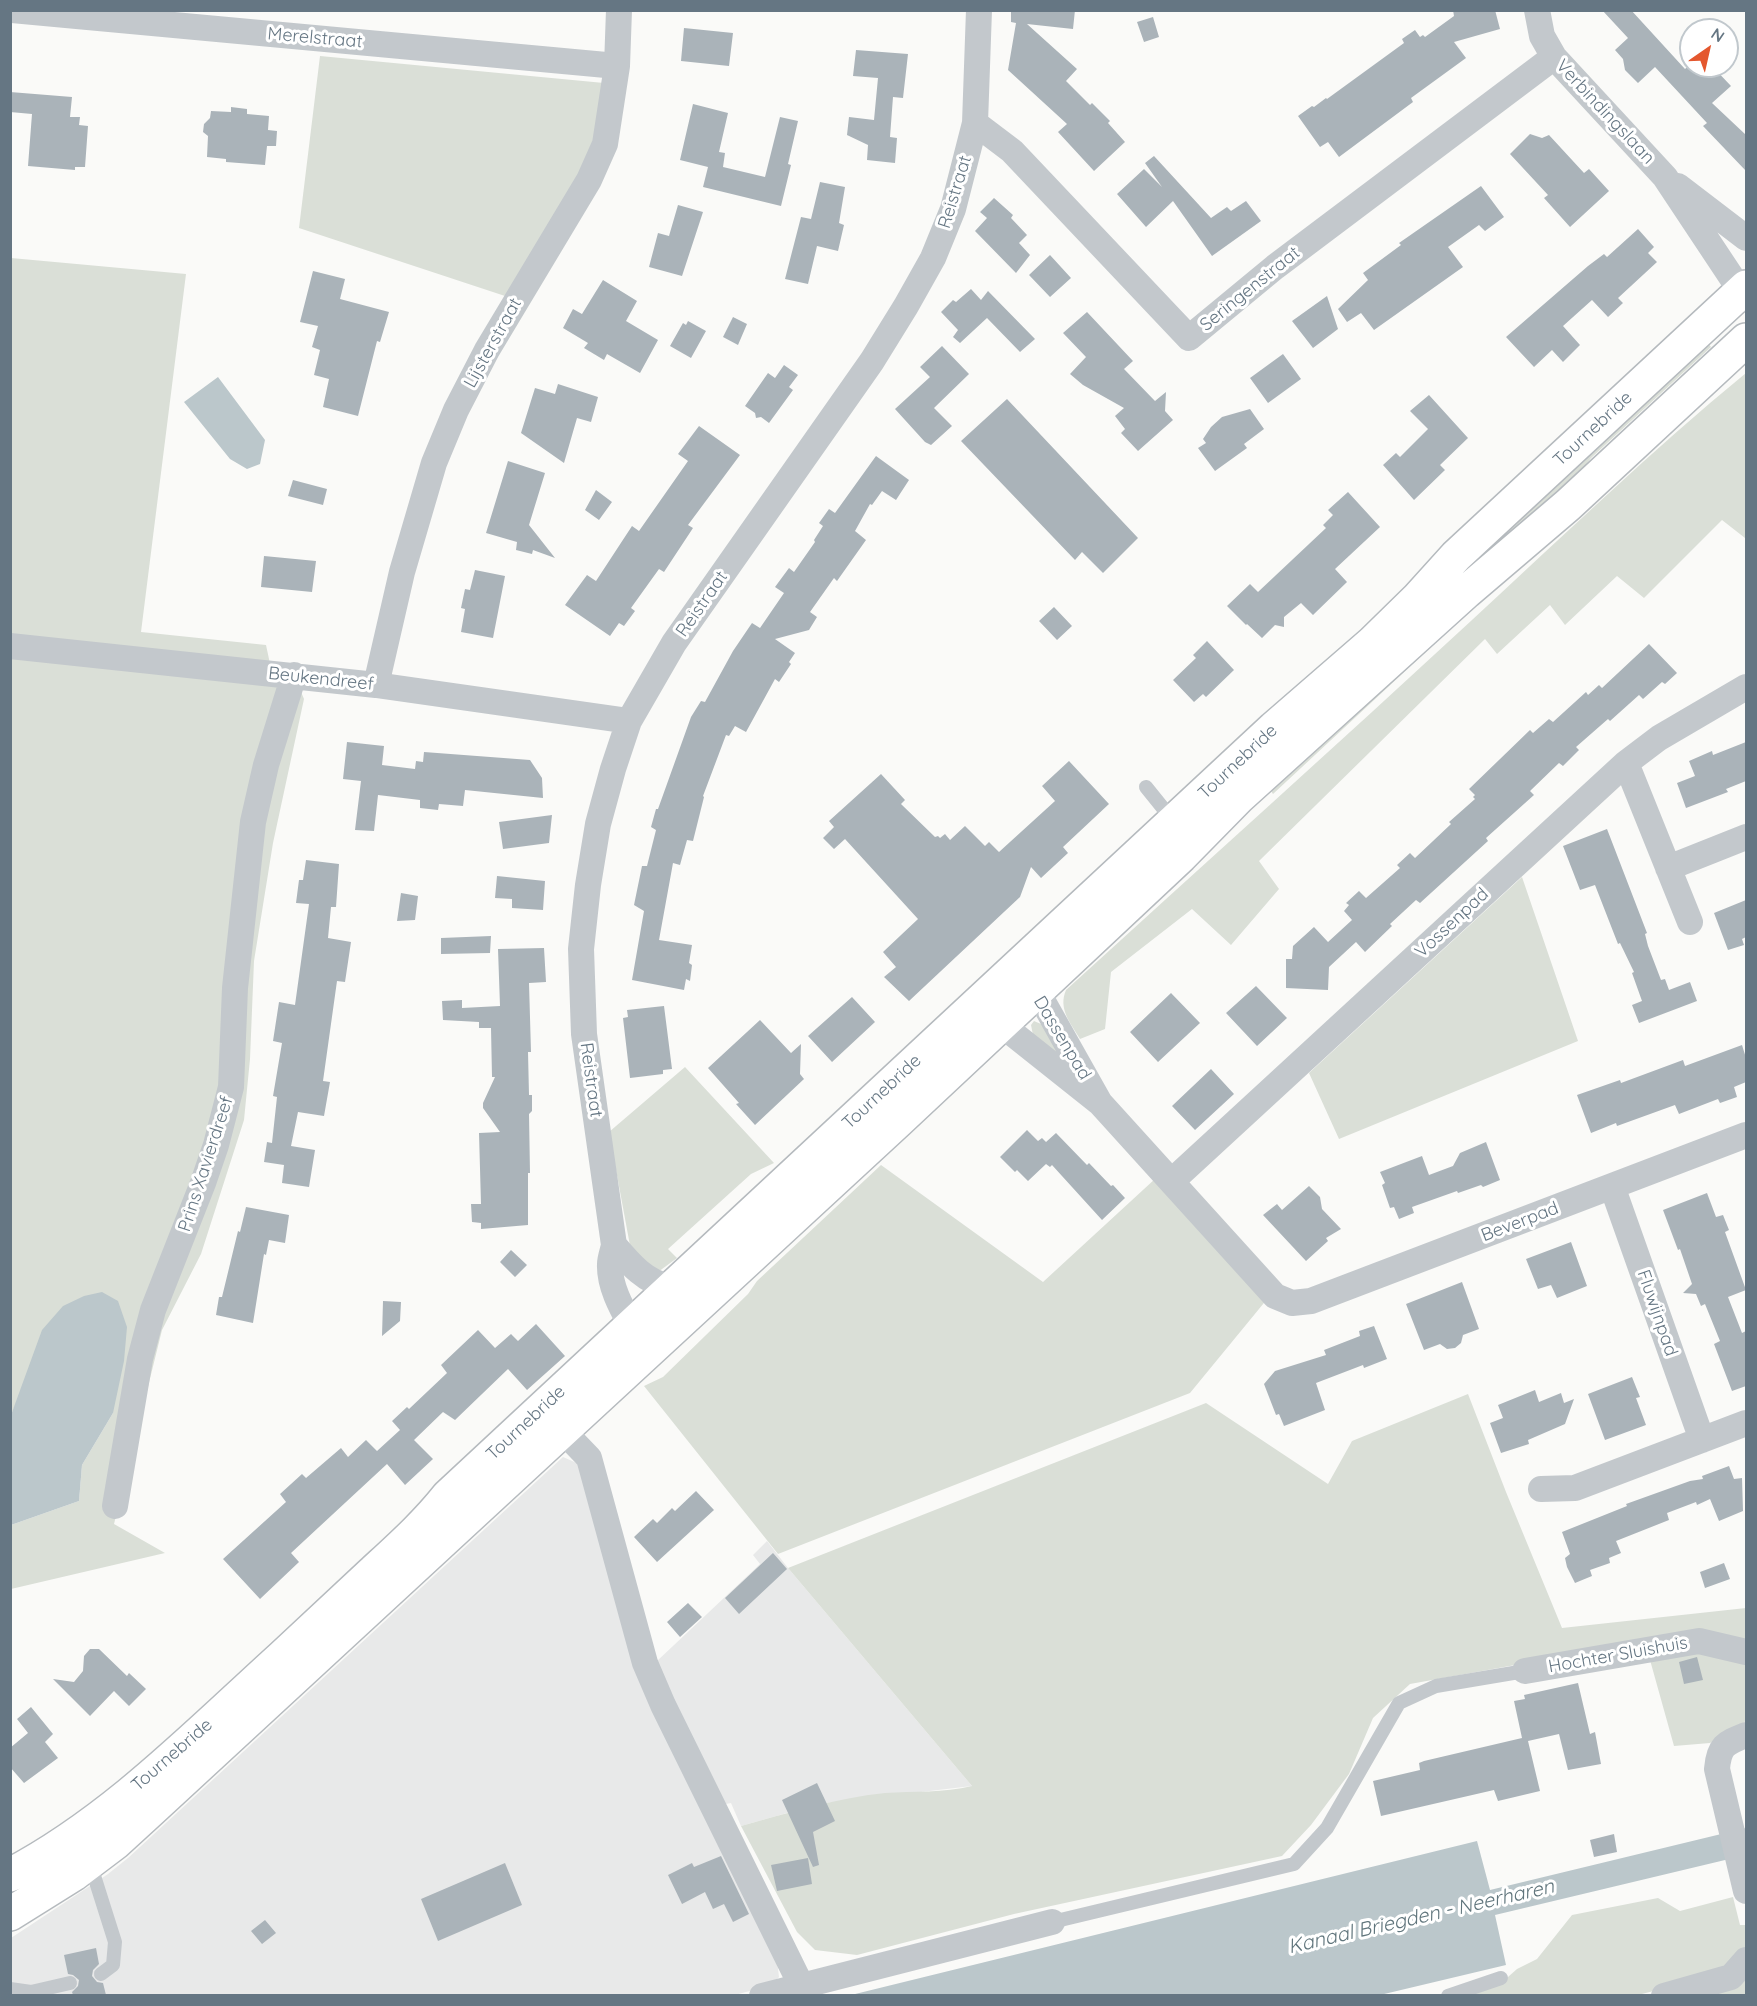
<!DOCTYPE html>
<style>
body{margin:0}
#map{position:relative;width:1757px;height:2006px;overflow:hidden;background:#fafaf8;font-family:Quicksand,sans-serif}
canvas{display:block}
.frame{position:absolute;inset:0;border:12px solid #657683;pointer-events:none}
.north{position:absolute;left:1679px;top:18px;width:60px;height:60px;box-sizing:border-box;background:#fff;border:2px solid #c1c8cd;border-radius:50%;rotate:34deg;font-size:16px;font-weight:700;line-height:24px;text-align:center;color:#657683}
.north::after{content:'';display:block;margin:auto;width:21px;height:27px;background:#e4572e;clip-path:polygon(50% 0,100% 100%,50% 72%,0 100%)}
</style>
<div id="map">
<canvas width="1757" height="2006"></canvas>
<div class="frame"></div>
<div class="north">N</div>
</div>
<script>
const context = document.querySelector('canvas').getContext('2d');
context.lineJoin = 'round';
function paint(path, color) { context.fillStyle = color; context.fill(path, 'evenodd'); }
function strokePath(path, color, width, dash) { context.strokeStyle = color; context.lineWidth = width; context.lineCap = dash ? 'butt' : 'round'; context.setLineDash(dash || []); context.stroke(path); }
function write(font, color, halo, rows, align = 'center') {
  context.font = font + ' Quicksand,sans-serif'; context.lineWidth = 6; context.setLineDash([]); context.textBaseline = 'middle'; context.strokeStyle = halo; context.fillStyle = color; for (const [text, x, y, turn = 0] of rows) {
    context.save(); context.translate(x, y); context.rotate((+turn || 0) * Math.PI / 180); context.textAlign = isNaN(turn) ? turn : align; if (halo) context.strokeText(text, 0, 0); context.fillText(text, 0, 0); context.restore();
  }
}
const built = new Path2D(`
 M563 1457 579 1464 777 1960 779 1977 772 1985 731 1996H11V1938L108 1874 128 1858Z
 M767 1541 788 1568 972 1786 819 1804 741 1826 731 1803 721 1805 656 1662 760 1564 753 1555Z`);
const green = new Path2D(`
 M320 56 604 83 593 150 505 296 299 228Z
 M11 258 186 274 141 632 266 645 272 673 294 675 304 699 273 843 254 961 250 1059 244 1120 201 1254 162 1330 114 1524 165 1553 11 1589V1525L79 1501 82 1465 113 1413 17 1401 11 1415Z
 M1704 338 1711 347 1591 458 1552 508 1459 585 1451 575Z
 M1746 373V537L1745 538 1722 520 1644 598 1617 576 1565 625 1550 605 1497 654 1485 639 1259 861 1279 889 1231 945 1192 909 1111 972 1105 1029 1080 1039C1070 1022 1058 1009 1066 990 1202 866 1338 744 1472 620 1562 537 1651 451 1746 373Z
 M1516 568 1273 794 1269 788Z
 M1522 877 1578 1041 1339 1139 1309 1073Z
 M1034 1021 1041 1024 1072 1065 1033 1035 1031 1025Z
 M685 1067 774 1163 751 1174 668 1249 677 1258 658 1272 631 1251 609 1132Z
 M881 1165 1043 1282 1156 1178 1268 1298 1190 1393 778 1554 644 1386 663 1377 748 1294 757 1281Z
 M1468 1394 1506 1492 1562 1628 1746 1608V1642L1681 1635 1410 1684 1373 1718 1349 1774 1311 1825 1282 1856 1014 1914 857 1955 815 1950 797 1932 741 1826C788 1813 836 1798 885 1793 914 1791 943 1793 972 1786L788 1568 1206 1403 1328 1484 1352 1441Z
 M1706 1648 1746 1657V1721L1710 1743 1674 1746 1650 1660Z
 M1733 1897 1740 1925H1746V1950L1729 1969 1685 1983 1634 1996H1469L1499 1985 1517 1969 1537 1959 1572 1915 1658 1898 1680 1911Z
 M1746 1970V1995L1680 1996Z`);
const water = new Path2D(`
 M218 377 265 440 260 464 247 469 230 459 184 402Z
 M102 1292 118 1301 127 1327 124 1361 113 1413 82 1465 79 1501 11 1525V1415L42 1330 63 1306 84 1296Z
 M1746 1828V1855L1495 1915 1506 1965 1380 1995 847 1996 1477 1841 1490 1890Z`);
const building = new Path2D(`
 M1011 10H1075L1073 29 1027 24 1077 69 1066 81 1090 105 1092 103 1110 121 1108 123 1125 142 1094 171 1058 132 1067 124 1008 70 1016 23 1011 22Z
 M1453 10H1495L1500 29 1454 42 1466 58 1411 98 1413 102 1339 157 1328 142 1320 147 1298 116 1312 106 1314 107 1326 98 1327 99 1404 43 1402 39 1415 30 1420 37 1423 35 1425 37 1454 16Z
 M1602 10H1631L1685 69 1688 66H1712L1731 86 1712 103 1746 135V171L1703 126 1707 123 1655 67 1638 83 1625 70 1623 59 1615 50 1628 38Z
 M1153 17 1159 37 1144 42 1137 22Z
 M684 28 733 33 729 66 681 61Z
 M856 50 908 54 903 98 893 97 890 137 897 138 895 163 867 160 868 145 847 135 849 117 874 120 878 78 853 76Z
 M10 92 72 97 70 117H80L79 125 88 126 85 167H75V170L28 166 32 114 10 112Z
 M693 104 728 113 719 152 725 153 723 167 765 177 780 117 798 121 788 164 791 165 781 206 703 187 708 167 680 160Z
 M231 107 247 109V114L269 116 268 130 277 131 276 146H267L265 165 226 162V159L207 157 208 136 203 132 204 124 210 118 211 111 231 112Z
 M1530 134 1542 138 1549 135 1584 173 1589 169 1609 191 1570 227 1544 198 1548 195 1510 154Z
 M1154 156 1211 218 1227 207 1231 211 1246 201 1261 221 1212 256 1173 201 1146 227 1117 194 1144 169 1162 187 1145 163Z
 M820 182 845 187 839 223 844 225 838 251 817 246 808 284 785 279 801 217 811 219Z
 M1481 186 1504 217 1485 231 1479 225 1448 247 1463 267 1374 330 1361 313 1347 322 1338 309 1368 280 1363 273 1401 245 1399 243Z
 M994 198 1013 215 1011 218 1027 235 1019 243 1030 255 1016 273 975 231 987 218 980 212Z
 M678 205 703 212 682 276 649 267 658 233 669 236Z
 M1638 229 1654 247 1648 253 1657 262 1618 298 1623 303 1608 317 1592 300 1563 326 1580 345 1563 362 1552 350 1534 367 1506 337 1588 266 1604 254 1607 257Z
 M1050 255 1071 278 1050 297 1029 275Z
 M313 271 345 279 340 299 389 312 380 342 377 341 358 416 323 407 329 379 314 375 320 350 312 347 318 326 300 322Z
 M603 280 637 301 626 321 658 340 640 373 607 354 604 360 584 348 588 343 563 328 573 309 582 314Z
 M971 289 981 300 988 291 1035 339 1020 352 987 318 960 343 953 337 958 330 941 312 953 300 956 302Z
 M1327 296 1338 329 1313 348 1292 321Z
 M1087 312 1133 361 1124 369 1155 401 1166 392 1165 411 1173 420 1138 451 1121 433 1125 429 1115 416 1124 408 1083 385 1070 374 1086 357 1063 333Z
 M733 317 747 324 738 345 723 337Z
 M688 321 706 331 691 358 670 346 683 323 686 325Z
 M942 346 969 374 934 408 952 426 931 445 925 442 895 409 930 377 920 367Z
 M1283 354 1301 379 1268 403 1250 378Z
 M784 365 798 375 789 387 793 390 769 423 761 417 756 418 755 413 745 406 768 373 775 378Z
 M558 384 598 397 591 422 577 418 564 463 521 433 535 388 555 394Z
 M1429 395 1468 438 1440 465 1445 470 1414 500 1383 465 1396 453 1400 457 1428 429 1410 411Z
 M1007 399 1138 538 1103 573 1082 552 1075 560 961 441Z
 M1250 409 1264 429 1244 444 1247 448 1215 471 1198 448 1206 443 1203 439 1211 427 1222 417Z
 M699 426 740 455 688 525 693 528 664 572 659 569 631 608 635 611 624 626 619 623 610 636 565 605 587 575 596 581 632 526 639 531 688 461 678 454Z
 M876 456 909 480 896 500 882 491 872 505 870 504 855 531 866 540 837 581 834 578 810 612 817 617 809 630 775 639 795 653 789 662 791 664 779 682 775 679 746 732 735 726 729 736 726 735 703 796 704 797 693 841 687 840 680 865 673 863 659 940 692 945 689 963 692 965 690 981 686 979 684 990 632 980 644 911 634 905 642 866H647L656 830 651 827 656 809H658L691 717 701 701 705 702 733 651 752 623 760 628 784 593 775 587 789 568 794 572 815 542 814 540 823 526 819 523 829 509 835 513Z
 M508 461 545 473 529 525 555 558 533 550 532 554 516 550 517 542 486 533Z
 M293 480 327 489 323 505 288 496Z
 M596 490 612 502 599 520 585 510Z
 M1348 492 1380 527 1335 569 1347 582 1313 615 1301 603 1284 617V627L1275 625 1262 638 1247 624 1246 625 1227 606 1250 584 1258 592 1326 528 1323 525 1333 515 1328 510Z
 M264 556 316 561 312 592 261 587Z
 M475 570 505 576 493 638 461 632 465 609 461 608 465 589 470 590Z
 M1054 607 1072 626 1057 640 1039 621Z
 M1207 641 1234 670 1206 697 1203 694 1194 702 1173 680 1196 658 1193 655Z
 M1649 644 1677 673 1665 684 1662 682 1643 699 1639 695 1610 721 1608 719 1576 747 1579 750 1563 766 1559 763 1530 791 1534 795 1486 838 1488 841 1420 903 1416 900 1390 924 1392 926 1365 952 1356 942 1329 967 1328 990 1286 988V959H1292L1293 946 1314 927 1328 942 1352 920 1344 911 1349 905 1346 903 1359 891 1366 898 1400 868 1397 865 1410 853 1415 858 1451 824 1449 822 1475 799 1473 797 1475 795 1469 789 1530 730 1533 733 1549 719 1553 722 1586 692 1588 695 1599 685 1602 688Z
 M347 742 384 746 382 765 415 769 416 761 423 762 424 752 530 760 542 778 543 798 465 790 463 806 439 804 438 810 420 808V800L378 795 374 831 355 830 361 781 343 779Z
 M1746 742V781L1726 789 1728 792 1686 808 1677 783 1695 776 1689 761 1712 751 1713 755Z
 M1069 761 1109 804 1063 847 1068 853 1041 878 1031 867 1020 897 909 1001 884 977 896 967 883 952 918 919 845 839 834 849 823 838 834 827 829 821 881 774 905 800 901 804 935 837 938 836 940 838 945 834 950 840 965 826 985 846 989 842 999 852 1055 801 1042 786Z
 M552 815 549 843 503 849 499 822Z
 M1607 829 1647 933 1645 934 1648 946 1661 980 1665 979 1669 990 1690 982 1697 1001 1639 1023 1632 1005 1642 1001 1632 973 1634 972 1620 943 1618 944 1595 885 1580 890 1563 846Z
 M306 860 339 864 336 907H331L328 938 351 942 345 982 337 981 323 1081 330 1082 324 1116 298 1112 291 1146 315 1150 309 1187 282 1183 284 1165 264 1162 267 1142 272 1143 277 1097 273 1096 282 1043 273 1041 279 1002 295 1005 309 904 296 903 299 880H303Z
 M497 876 545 881 543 910 512 908V899L495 898Z
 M401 893 418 896 415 920 397 921Z
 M1746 900V937L1742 939 1744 945 1728 950 1714 913Z
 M491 936 490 953 441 954V938Z
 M544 948 546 982 529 983 531 1052H528L529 1095H532V1111L529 1114 530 1173H528V1225L481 1229V1223L472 1222 471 1204H481L479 1133 500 1132 483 1108V1103L495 1077H492L491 1028H479V1022L443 1020 442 1001 462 1000V1008L500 1006 498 949Z
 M1256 986 1287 1018 1257 1046 1226 1013Z
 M1171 993 1200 1023 1158 1062 1130 1032Z
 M852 997 875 1022 832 1062 808 1036Z
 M664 1006 672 1069 663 1070V1074L630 1078 623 1018 628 1017 627 1010Z
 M760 1020 791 1053 801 1044 800 1074 804 1079 755 1125 736 1104 739 1103 708 1068Z
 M1742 1045 1746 1058V1082L1734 1087 1737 1097 1720 1103 1718 1099 1679 1114 1675 1105 1617 1126 1616 1123 1591 1133 1577 1095 1620 1080 1621 1083 1683 1060 1685 1066Z
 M1211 1069 1234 1094 1195 1130 1172 1106Z
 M1027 1130 1038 1141 1042 1138 1046 1142 1056 1133 1087 1165 1089 1163 1111 1186 1113 1185 1125 1198 1102 1220 1052 1165 1050 1167 1046 1164 1028 1181 1017 1170 1015 1172 1000 1157Z
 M1486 1142 1500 1180 1483 1187 1481 1185 1458 1193 1457 1191 1412 1207 1414 1213 1399 1219 1394 1207 1390 1208 1382 1185 1385 1183 1380 1172 1422 1156 1429 1175 1453 1166 1460 1153Z
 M1309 1186 1320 1197 1322 1209 1341 1229 1326 1238 1328 1241 1306 1261 1263 1215 1277 1204 1282 1210Z
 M1707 1193 1716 1217 1723 1215 1729 1230 1725 1232 1746 1290 1728 1297 1742 1333 1746 1331V1386L1732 1391 1714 1344 1720 1341 1705 1304 1701 1306 1696 1294 1683 1293 1692 1284 1680 1249 1678 1250 1663 1210Z
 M246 1207 289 1215 285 1243 269 1240 266 1255 264 1254 253 1323 216 1315 219 1297H222L238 1231 240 1232Z
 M1571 1242 1587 1286 1557 1298 1551 1285 1538 1289 1526 1259Z
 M511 1250 527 1265 515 1277 500 1262Z
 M1462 1282 1479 1329 1463 1335 1461 1343 1455 1348 1447 1349 1440 1344 1424 1350 1406 1304Z
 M383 1301 401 1302 400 1321 382 1336Z
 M536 1324 565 1356 527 1390 508 1369 455 1420 443 1412 414 1440 433 1459 405 1485 387 1464 291 1553 299 1562 260 1599 223 1559 286 1502 280 1494 302 1474 306 1478 341 1448 348 1457 366 1440 377 1451 400 1430 392 1421 407 1407 409 1409 447 1373 441 1365 478 1330 495 1348 511 1334 518 1341Z
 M1374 1326 1387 1359 1364 1368 1363 1365 1316 1383 1325 1410 1284 1426 1279 1414 1276 1415 1264 1384 1275 1371 1326 1355 1324 1350 1360 1336 1359 1331Z
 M1632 1377 1640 1397 1636 1398 1646 1425 1605 1440 1588 1394Z
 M1535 1390 1539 1402 1561 1393 1564 1403 1574 1399 1565 1424 1528 1440 1529 1444 1501 1453 1490 1423 1503 1418 1498 1405Z
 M1729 1466 1734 1479 1742 1478 1743 1511 1719 1521 1710 1499 1697 1505 1696 1502 1667 1513 1669 1520 1616 1541 1621 1553 1609 1558 1610 1563 1590 1570 1592 1576 1575 1583 1567 1567 1565 1558 1570 1554 1562 1532 1627 1506 1626 1504 1690 1481 1703 1479 1702 1476Z
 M696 1491 714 1510 657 1562 634 1537 653 1519 657 1523 672 1508 675 1511Z
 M773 1553 787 1569 739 1614 725 1598Z
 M1724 1563 1730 1579 1705 1588 1700 1572Z
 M688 1603 702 1617 680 1637 667 1622Z
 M90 1649H99L127 1676 129 1673 146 1689 129 1706 114 1691 90 1716 53 1679 74 1682 83 1671 84 1656Z
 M1697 1657 1703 1680 1684 1684 1679 1662Z
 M1578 1683 1590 1734 1595 1732 1601 1764 1568 1770 1559 1734 1528 1741 1540 1791 1498 1801 1494 1790 1381 1816 1373 1781 1420 1770 1419 1763 1424 1761 1522 1738 1514 1701 1525 1699 1524 1695Z
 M31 1707 53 1734 45 1742 58 1758 24 1783 10 1767V1748L28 1733 17 1719Z
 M817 1783 835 1821 813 1832 819 1865 813 1867 782 1800Z
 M1614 1834 1617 1852 1594 1857 1590 1840Z
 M721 1856 749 1914 733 1922 724 1904 713 1909 705 1892 682 1904 668 1875 692 1863 694 1867Z
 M808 1858 812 1884 777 1891 771 1865Z
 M505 1863 522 1905 438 1941 421 1899Z
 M265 1920 276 1933 262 1944 251 1931Z
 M96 1948 99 1964 93 1970 92 1976 97 1982 103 1983 106 1995H73L72 1992 78 1986 79 1980 73 1975 68 1974 64 1955Z`);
const service = new Path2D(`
 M1146 787 1175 823
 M90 1863 115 1942 113 1965 101 1974
 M1052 1922 1294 1864 1327 1828 1399 1703 1436 1686 1525 1671
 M10 1989 31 1992 70 1983
 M1448 1996 1501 1978`);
const minor = new Path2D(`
 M12 10 617 66
 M1537 10 1542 36 1554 57 1665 177 1746 299
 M975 123 1012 151 1189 338 1275 267 1554 57
 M1678 186 1746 238
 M10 646 376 685 629 721
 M376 685 402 572 434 463 456 410 487 350 589 180 605 144 617 66 619 10
 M1626 763 1690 922
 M1668 868 1746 837
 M1019 985 1037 991 1100 1103
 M1004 1003 1005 1020 1012 1033 1100 1103 1275 1296 1292 1303 1311 1301 1746 1135
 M1172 1181 1626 763 1659 738 1746 687
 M1612 1186 1702 1440
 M614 1245C630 1264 645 1282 670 1287
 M631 1325C621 1307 609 1285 610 1264 610 1258 613 1251 614 1245L584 1034 581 949 588 885 598 824 613 769 629 721 674 643 872 361 906 306 933 258 953 209 975 123 979 10
 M546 1429 563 1431 589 1458 645 1663 663 1705 801 1985
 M1541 1489 1575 1488 1746 1423
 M115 1506 140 1359 153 1310 203 1183 216 1145 231 1087 235 988 253 822 266 765 294 675
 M1525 1671 1699 1641 1746 1652
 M1746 1735C1726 1743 1719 1745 1717 1769L1746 1891
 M762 1996 1052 1922
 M1664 1996 1731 1977 1746 1960`);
const primary = new Path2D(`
 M10 1875C113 1821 197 1734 282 1657 312 1629 342 1601 372 1573 399 1548 425 1525 448 1496L1274 728 1372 643 1418 598 1456 556 1746 287
 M10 1914 74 1874 115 1843 150 1811 898 1121 1181 856 1239 797 1466 592 1568 505 1746 340`);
const streetNames = [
 ["Merelstraat",315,38,5],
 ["Verbindingslaan",1605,112,47],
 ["Reistraat",955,192,-73],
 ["Seringenstraat",1250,289,-39],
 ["Lijsterstraat",493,343,-61],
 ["Tournebride",1593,429,-43],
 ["Reistraat",702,604,-55],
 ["Beukendreef",321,679,6],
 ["Tournebride",1238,762,-43],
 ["Vossenpad",1452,923,-43],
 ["Dassenpad",1062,1038,59],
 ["Reistraat",591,1080,82],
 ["Tournebride",882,1092,-43],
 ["Prins Xavierdreef",206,1164,-72],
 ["Beverpad",1520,1222,-21],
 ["Fluwijnpad",1657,1313,71],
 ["Tournebride",526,1423,-43],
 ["Hochter Sluishuis",1618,1655,-10],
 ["Tournebride",172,1755,-41]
];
const waterNames = [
 ["Kanaal Briegden - Neerharen",1421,1917,-13]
];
paint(built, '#e8e9e9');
paint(green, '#dadfd7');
paint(water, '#bbc7cb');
paint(building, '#aab3b9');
strokePath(primary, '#b5babe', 36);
strokePath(service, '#c3c8cc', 14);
strokePath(minor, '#c3c8cc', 26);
strokePath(primary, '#fff', 33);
write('18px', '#657683', '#fff', streetNames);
write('italic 20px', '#60757c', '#fff', waterNames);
</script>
